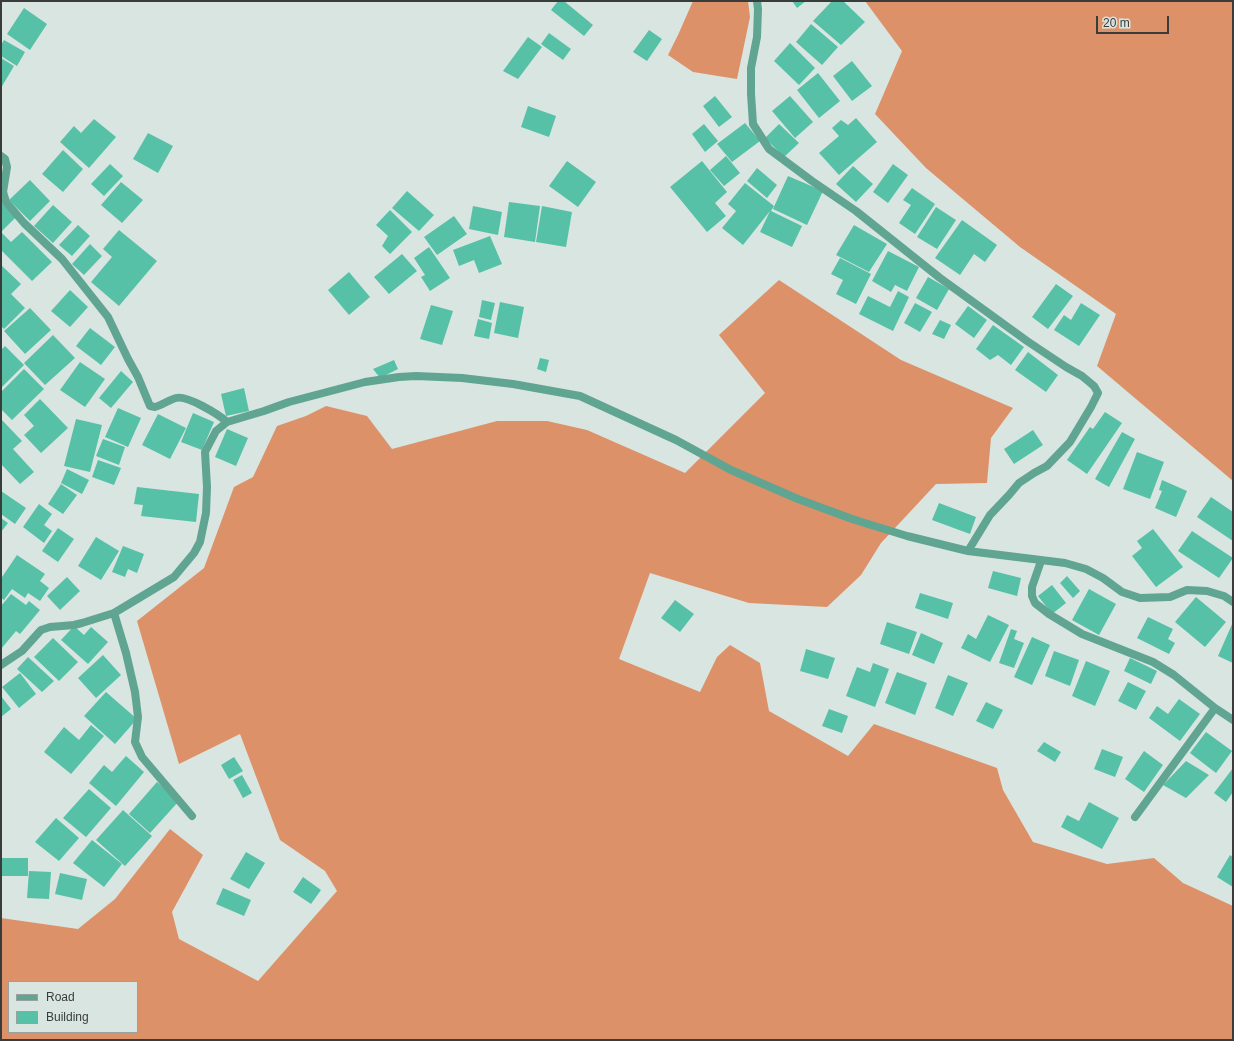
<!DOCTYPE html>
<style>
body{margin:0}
#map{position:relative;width:1234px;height:1041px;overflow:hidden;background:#d9e5e1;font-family:Helvetica,sans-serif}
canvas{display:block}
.frame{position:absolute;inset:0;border:2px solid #383c3b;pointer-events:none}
.legend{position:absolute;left:8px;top:981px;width:130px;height:52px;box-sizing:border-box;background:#d9e5e1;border:1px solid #99a19f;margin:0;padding:5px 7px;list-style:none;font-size:12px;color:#383c3b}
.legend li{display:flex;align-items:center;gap:8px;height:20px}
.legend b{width:20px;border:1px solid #99a19f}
.scale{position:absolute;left:1096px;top:16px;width:73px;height:18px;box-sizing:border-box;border:2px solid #383c3b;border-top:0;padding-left:5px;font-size:12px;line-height:14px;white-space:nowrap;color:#383c3b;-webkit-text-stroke:3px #d9e5e1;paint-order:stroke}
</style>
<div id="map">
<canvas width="1234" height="1041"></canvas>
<div class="frame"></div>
<ul class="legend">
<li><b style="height:5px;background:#60a492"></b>Road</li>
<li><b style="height:11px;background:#56c1a7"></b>Building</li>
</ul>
<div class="scale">20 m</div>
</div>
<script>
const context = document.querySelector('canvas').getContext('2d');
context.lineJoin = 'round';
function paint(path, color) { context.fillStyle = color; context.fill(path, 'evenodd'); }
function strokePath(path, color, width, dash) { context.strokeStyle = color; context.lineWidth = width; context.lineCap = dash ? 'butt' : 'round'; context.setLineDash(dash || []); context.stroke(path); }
const forest = new Path2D(`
 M693 1H748L750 17 737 79 693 72 668 55 678 35Z
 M865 1H1233V481L1097 366 1116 314 1020 247 926 168 875 114 902 51Z
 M779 280 901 360 1013 408 991 438 987 483 936 484 881 543 861 575 827 607 749 603 650 573 619 659 700 692 717 657 730 645 760 663 769 711 848 756 874 724 997 768 1003 790 1033 842 1107 864 1154 858 1183 883 1233 906V1040H1V918L78 929 115 899 170 829 203 855 172 912 179 939 258 981 337 891 325 871 280 840 240 734 179 764 137 621 204 568 234 487 253 477 277 426 306 416 326 406 367 416 392 449 497 421H547L587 430 685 473 765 393 719 335ZM9 982H137V1032H9Z`);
const building = new Path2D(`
 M558 1H564L593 25 584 36 551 10Z
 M792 1H806L797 8Z
 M832 1H843L865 22 841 45 813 21Z
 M24 8 47 24 30 50 7 34Z
 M811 24 838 47 822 65 796 42Z
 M649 30 662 39 647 61 633 52Z
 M549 33 571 49 563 60 541 44Z
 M528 37 542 47 518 79 503 71Z
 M4 40 25 52 17 66 1 56V45Z
 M790 43 815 68 799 85 774 61Z
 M1 58 14 66 1 88Z
 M852 61 872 86 852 101 833 76Z
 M818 73 840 101 819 118 797 90Z
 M715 96 732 117 719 127 703 106Z
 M790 96 813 122 795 138 772 111Z
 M528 106 556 116 549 137 521 127Z
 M856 118 877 142 839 175 819 153 839 136 832 128 841 120 848 125Z
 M94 119 116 137 89 168 60 142 74 126 81 133Z
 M745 123 760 141 732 162 717 144Z
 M704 124 718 141 705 152 692 134Z
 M779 124 799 143 784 157 765 138Z
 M148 133 173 146 158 173 133 159Z
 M63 150 83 169 63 192 42 174Z
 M726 156 740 173 724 186 710 170Z
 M567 161 596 182 578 207 549 186Z
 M702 161 727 192 715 203 726 216 707 232 670 187Z
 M110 164 123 176 104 196 91 184Z
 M893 164 908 175 888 203 873 192Z
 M853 166 873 184 856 202 836 184Z
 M757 168 777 185 767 198 747 181Z
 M788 176 823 191 807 225 773 209Z
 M30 180 50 201 30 221 9 200Z
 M121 182 143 200 122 223 101 205Z
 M745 183 774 206 771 211 802 226 792 247 760 232 770 211 743 245 722 228 736 211 728 204Z
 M912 188 935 204 915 234 899 223 911 205 903 200Z
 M407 191 434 215 419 231 392 208Z
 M1 202 16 217 1 232Z
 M509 202 540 206 535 242 504 237Z
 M53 205 72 222 53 243 34 226Z
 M473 206 502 212 498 235 469 229Z
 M542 206 572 212 566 247 536 242Z
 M936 207 956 220 937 249 917 237Z
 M390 210 412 232 390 254 382 246 388 236 376 225Z
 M454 216 467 234 437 255 424 237Z
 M962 220 997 245 985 262 974 254 960 275 935 258Z
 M78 225 90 236 72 256 59 245Z
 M854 225 887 244 869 272 836 255Z
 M119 230 157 261 119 306 91 282 112 257 103 249Z
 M1 232 11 242 22 232 52 262 32 281 1 250Z
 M490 236 502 264 479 273 474 260 459 266 453 250Z
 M90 244 102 256 84 275 72 264Z
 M429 247 450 278 430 291 421 277 425 275 414 258Z
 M888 251 919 267 907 291 895 285 891 292 872 281Z
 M402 254 417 271 389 294 374 277Z
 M840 258 871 274 856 304 836 294 843 280 831 274Z
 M1 265 21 284 11 294 25 308 4 329 1 326Z
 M349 272 370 297 349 315 328 290Z
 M928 277 949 289 937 310 916 298Z
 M1056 284 1073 296 1048 329 1032 317Z
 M70 290 88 307 70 327 51 311Z
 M898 291 909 297 893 331 859 314 868 296 890 307Z
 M482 300 495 303 491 320 479 317Z
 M500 302 524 307 518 338 494 333Z
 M915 303 932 312 920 332 904 323Z
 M1081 303 1100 315 1079 346 1054 330 1064 315 1071 320Z
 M431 305 453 311 442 345 420 339Z
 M968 306 987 320 974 338 955 324Z
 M30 308 51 330 25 354 4 331Z
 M478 319 492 323 489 339 474 336Z
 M940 320 951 325 944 339 932 334Z
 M993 325 1024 347 1011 365 998 355 990 360 976 349Z
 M90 328 115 347 101 365 76 346Z
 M53 335 75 358 45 385 24 363Z
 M5 346 24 365 1 388V350Z
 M1028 352 1058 375 1046 392 1015 370Z
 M540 358 549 360 546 372 537 369Z
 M394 360 398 369 380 378 373 369Z
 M80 362 105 379 85 407 60 390Z
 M24 369 44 389 12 420 1 409V392Z
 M121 371 133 382 111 408 99 398Z
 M244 388 249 411 226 416 221 394Z
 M40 399 68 428 41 453 24 435 34 426 24 415Z
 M118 408 141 418 128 447 105 437Z
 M1105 412 1122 423 1087 474 1067 460 1090 427 1093 429Z
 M193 413 214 422 202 450 181 442Z
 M158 414 186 428 170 459 142 445Z
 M1 419 22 441 13 449 34 472 20 484 1 464Z
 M76 419 102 425 90 472 64 466Z
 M227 429 248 438 236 466 215 457Z
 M1033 430 1043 445 1014 464 1004 449Z
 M1122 432 1135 439 1109 487 1095 479Z
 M103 439 125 447 119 465 96 456Z
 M1137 452 1164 462 1150 499 1123 489Z
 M98 460 121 468 114 485 92 477Z
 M67 469 89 480 82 494 61 483Z
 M1162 480 1187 491 1176 517 1155 508 1162 491 1159 490Z
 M61 484 77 495 63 514 48 504Z
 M137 487 199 494 196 522 141 516 143 505 134 504Z
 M1 491 26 508 15 524 1 514Z
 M1211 497 1233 512V541L1197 517Z
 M939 503 976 517 970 534 932 520Z
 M39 504 52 514 44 525 52 531 44 543 23 527Z
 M1 518 8 523 1 532Z
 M58 528 74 539 58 562 42 551Z
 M1153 529 1183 567 1156 587 1132 556 1142 548 1137 541Z
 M1192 531 1233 558 1219 578 1178 551Z
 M96 537 119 551 101 580 78 566Z
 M123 546 144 554 137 573 128 569 125 577 112 572Z
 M17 555 45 574 40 581 49 588 40 601 28 593 25 598 12 589 4 600 1 598V576L2 577Z
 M993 571 1021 578 1017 596 988 588Z
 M1067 576 1080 591 1073 598 1060 583Z
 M67 577 80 591 60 610 47 596Z
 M1052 585 1066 603 1052 614 1038 596Z
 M1089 589 1116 604 1099 635 1072 620Z
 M920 593 953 603 948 619 915 608Z
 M11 594 26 605 29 601 40 610 20 634 16 631 1 649V606Z
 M1196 597 1226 622 1205 647 1175 622Z
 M675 600 694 614 680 632 661 618Z
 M988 615 1009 625 990 662 961 648 968 634 976 639Z
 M1148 617 1173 629 1168 639 1175 643 1169 654 1137 638Z
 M887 622 917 632 909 654 880 644Z
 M1233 622V663L1218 656Z
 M74 626 84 635 91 627 108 642 88 664 61 640Z
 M1011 629 1017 631 1014 639 1024 643 1014 668 999 663Z
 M921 633 943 643 934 664 912 655Z
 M1032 637 1050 645 1032 685 1014 677Z
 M53 638 78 662 59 681 34 657Z
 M806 649 835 658 828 679 800 671Z
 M1054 651 1079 660 1070 686 1045 676Z
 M103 655 121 675 96 698 78 678Z
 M28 657 54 681 42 692 17 669Z
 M1130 658 1157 671 1151 684 1124 671Z
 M1086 661 1110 671 1095 706 1072 696Z
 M873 663 889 669 875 707 846 696 857 667 870 672Z
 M897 672 927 683 915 715 885 703Z
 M20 673 36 694 19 708 2 687Z
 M948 675 968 683 953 716 935 708Z
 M1128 682 1146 691 1136 710 1118 701Z
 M106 692 137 719 115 744 84 716Z
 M1 696 11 709 1 717Z
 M1179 699 1200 714 1180 741 1149 718 1157 706 1168 714Z
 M986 702 1003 710 993 729 976 721Z
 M829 709 848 716 842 733 822 726Z
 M91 725 104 736 71 774 44 752 64 727 79 740Z
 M1206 732 1232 751 1216 773 1190 753Z
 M1044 742 1061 752 1055 762 1037 751Z
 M1102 749 1123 757 1115 777 1094 769Z
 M1144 751 1163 765 1144 792 1125 779Z
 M126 756 144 772 116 806 89 783 104 765 112 772Z
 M234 757 243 771 229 779 221 765Z
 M1186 761 1209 775 1186 798 1163 785Z
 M1233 768V792L1226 802 1214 793Z
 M242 775 252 793 243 798 233 780Z
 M157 782 179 801 150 833 129 814Z
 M89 789 111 808 86 837 63 818Z
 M1089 802 1119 818 1102 849 1061 827 1067 815 1079 821Z
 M123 810 152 836 125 866 96 840Z
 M56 818 79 838 59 861 35 842Z
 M92 840 122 864 104 887 73 863Z
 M246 852 265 863 249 889 230 879Z
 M1230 855 1233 857V887L1217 877Z
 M1 858H28V876H1Z
 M29 871 51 872 49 899 27 898Z
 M60 873 87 879 82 900 55 894Z
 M303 877 321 890 311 904 293 892Z
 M223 888 251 900 244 916 216 904Z`);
const minor = new Path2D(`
 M757 1 758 9 757 37 751 68V94L753 124 769 149 812 181 856 211 940 278 1027 341 1066 367 1082 376 1094 386 1098 393 1091 407 1070 442 1047 466 1034 473 1019 483 1009 495 990 515 968 551
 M1 156 5 159 7 167 3 192 6 202 24 223 62 259 108 317 128 359 138 377 150 406 155 407C162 405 169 400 176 398 187 395 218 414 227 422
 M1041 561 1032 587V596L1035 603 1049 614 1082 634 1153 662 1174 675 1215 708 1233 720
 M114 613 126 653 135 692 138 717 135 742 142 757 192 816
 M1 665 22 651 41 630 50 627 74 625 82 623 114 613 174 577 194 553 200 542 206 513 207 487 205 452 216 431 227 422 264 411 289 402 365 382 399 377 416 376 462 378 513 384 580 396 676 440 731 470 798 499 852 519 907 536 968 551 1065 563 1086 569 1103 578 1122 592 1140 598 1170 597 1187 590 1207 591 1224 596 1233 602
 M1135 817 1215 708`);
paint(forest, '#dc9168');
paint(building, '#56c1a7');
strokePath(minor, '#60a492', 8);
</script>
